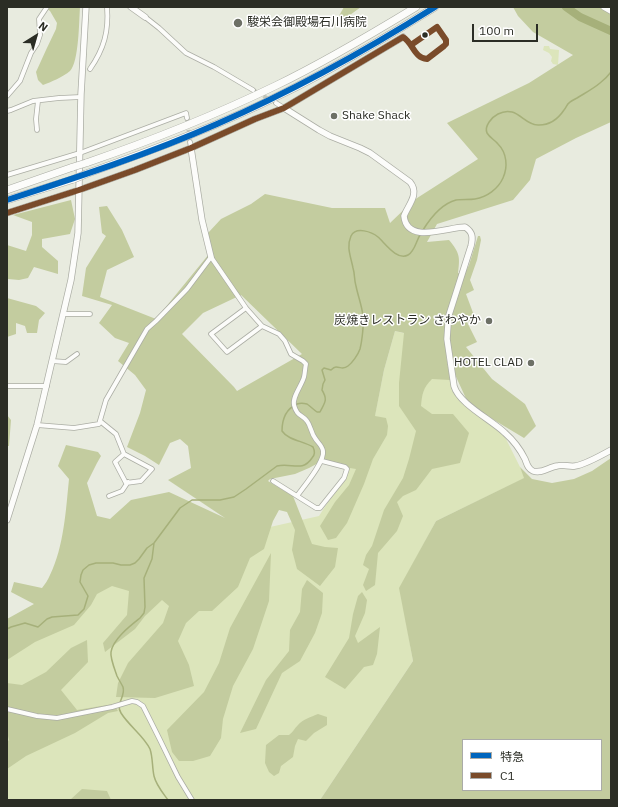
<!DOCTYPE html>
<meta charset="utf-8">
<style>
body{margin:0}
#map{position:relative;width:618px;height:807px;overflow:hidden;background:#e8ebdf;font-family:"IBM Plex Sans","Noto Sans JP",sans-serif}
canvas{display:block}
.frame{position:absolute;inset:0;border:8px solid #2b2d25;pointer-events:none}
.legend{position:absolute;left:462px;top:739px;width:140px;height:52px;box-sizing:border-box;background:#fff;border:1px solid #aaaba8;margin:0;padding:5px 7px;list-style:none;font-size:12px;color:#2b2d25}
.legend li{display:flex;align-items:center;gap:8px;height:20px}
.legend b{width:20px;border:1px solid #aaaba8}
.north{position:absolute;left:16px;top:16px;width:40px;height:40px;-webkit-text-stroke:3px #fff;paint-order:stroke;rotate:37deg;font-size:11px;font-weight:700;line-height:16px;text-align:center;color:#2b2d25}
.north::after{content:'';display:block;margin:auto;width:14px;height:18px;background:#2b2d25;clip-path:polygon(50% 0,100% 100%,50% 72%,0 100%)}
.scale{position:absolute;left:472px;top:24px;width:66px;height:18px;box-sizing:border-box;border:2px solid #2b2d25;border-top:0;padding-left:5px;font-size:12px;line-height:14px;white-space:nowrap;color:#2b2d25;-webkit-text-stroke:3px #fff;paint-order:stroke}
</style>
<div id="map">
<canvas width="618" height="807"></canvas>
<div class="frame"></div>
<ul class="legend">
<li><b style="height:5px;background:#0065bd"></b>特急</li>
<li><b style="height:5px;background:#7a4b2a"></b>C1</li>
</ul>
<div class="north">N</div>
<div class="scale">100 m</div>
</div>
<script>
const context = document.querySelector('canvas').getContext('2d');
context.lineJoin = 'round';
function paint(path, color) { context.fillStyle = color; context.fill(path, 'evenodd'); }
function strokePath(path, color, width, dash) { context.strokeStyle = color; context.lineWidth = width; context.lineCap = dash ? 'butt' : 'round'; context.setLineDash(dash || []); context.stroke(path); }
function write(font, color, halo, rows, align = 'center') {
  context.font = font + ' "IBM Plex Sans","Noto Sans JP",sans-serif'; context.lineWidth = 3; context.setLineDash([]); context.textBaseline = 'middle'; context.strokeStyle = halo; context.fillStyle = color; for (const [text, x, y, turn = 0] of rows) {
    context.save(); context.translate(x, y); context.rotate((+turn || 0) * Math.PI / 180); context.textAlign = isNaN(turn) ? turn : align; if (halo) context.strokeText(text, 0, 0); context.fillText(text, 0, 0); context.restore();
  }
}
const green = new Path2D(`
 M544 46H549L550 49 559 50 558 65 553 64 551 61 552 57 549 53 543 50Z
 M395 331 440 342 460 398 500 427 520 467 525 478 436 521 400 588 413 661 320 800H7V620L239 534 319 516 371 435 384 370Z`);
const forest = new Path2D(`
 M44 7H80C79 21 79 62 70 71 63 77 51 82 43 85L38 80 36 72 46 50 56 29 57 23 50 11Z
 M344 7H361L332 28Z
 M513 7H611V122L576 138 536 159 530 180 513 200 437 224 427 242 449 240C460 253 460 257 458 273L464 275 469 265 478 236H480L481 240 477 260 470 280 474 290 466 294 475 318 467 322 477 342 466 347 492 379 525 404 536 426 524 438 469 405 446 355 450 380 432 379C423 388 422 394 421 406L432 414H453L469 433 460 463 432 469 416 490 403 496 397 502 403 516 397 531 378 553 375 585 366 591 363 585 369 569 363 565 366 555 372 546 384 510 403 478 409 459 416 431 399 406V383L404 333 395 331 384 370 375 416 386 418 388 426 387 435 373 459 364 484 347 523 336 538 328 540 320 526 335 502 349 485 356 469 350 468 349 470 322 461 309 468 295 474 270 479 268 481 293 496 312 544 325 547 338 548 335 567 320 586 297 569 292 550 295 530 287 512 279 510 273 521 264 549 250 558 238 587 212 611H199L186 623 178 641 189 665 194 686 155 698 116 697 118 683 128 663 163 623 169 606 162 600 145 616 135 629 105 652 103 643 127 615 129 591 112 586 97 594 91 605 74 625 35 642 7 660V619L34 604 11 592 14 582 42 588C45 584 48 580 50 575 64 547 66 509 69 479L58 466 66 445 98 452 101 456 97 463 87 483 97 516 110 519 131 500 169 492 225 518 168 480 191 468 188 446 180 439 170 443 159 465 145 456 127 447 140 413 146 390 135 375 118 361 129 343 115 338 99 323 112 305 82 296 86 268 106 236 102 233 99 207 107 206 122 230 134 257 107 270 100 297 156 319 209 254 208 233 221 219 251 204 265 194 332 208H385L390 223 414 200 478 159 447 123 529 83 573 55 533 32 518 16ZM241 295 302 354 237 391 234 387 182 334 203 313Z
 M71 200 75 219 70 234 42 239V247L58 261V274L34 267 28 278 19 280 8 279 7 277V245L26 251 32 235V222L13 215Z
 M7 298 36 306 45 313 39 320 37 333H27L25 326 16 323V334L7 337Z
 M7 415 11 420 9 446H7Z
 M611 458V800H320L413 661 399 588 436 521 524 478 520 467 532 479 552 483 574 479 592 471ZM463 740H601V790H463Z
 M271 553 269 601 253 649 233 686 223 719 221 738 210 756 193 761H179L172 752 167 730 204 692 219 663 230 628Z
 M307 580 323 593 322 613 315 633 300 661 282 673 256 729 240 733 266 680 289 651 290 630 300 612 302 589Z
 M362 592 367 600 365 613 355 636 358 643 380 627 377 654 373 665 364 667 345 689 325 677 349 638 353 614 358 596Z
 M87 640 88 662 61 690 77 710 113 704 118 711 108 713 75 733 26 756 7 769V742L9 740 7 732V683L22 685 46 672 71 648Z
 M318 714 327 717V725L314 733 306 741 298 739 295 746 293 757 281 766 279 773 274 776 269 772 265 763 266 745 279 735H289C293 732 294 729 298 725 303 719 311 717 318 714Z
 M82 789 107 791 111 800H70Z`);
const stream = new Path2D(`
 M423 230C431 217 441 204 456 200 462 199 469 200 475 199 487 197 498 189 503 178 508 167 507 153 498 144 495 140 490 138 487 133 484 126 492 117 498 114 517 104 524 126 539 125 551 125 558 119 564 110 566 108 567 104 569 103 571 101 575 99 577 98 585 93 593 89 600 83 604 80 608 76 611 72
 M154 543 152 559 144 578 145 607 144 613 140 618C130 626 113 639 111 652 110 658 115 670 117 676 119 680 121 683 123 687 126 697 115 703 121 713 129 726 144 736 150 749 153 758 152 767 154 776 156 785 163 793 168 800
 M7 629 11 627 25 623 38 627 47 619 52 617 78 615 84 609 88 596 80 582 81 575 83 570 89 565 96 563H113L121 565H130L135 563 139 559 147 548 154 543 180 508 192 500H220L234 497 246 489 277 466C291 462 302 473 312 458 315 455 315 451 313 447 303 441 288 440 282 431 282 419 286 409 297 404 300 403 303 403 307 404 310 406 314 410 317 412H320C325 402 328 400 322 390L323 384 325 380 322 370 324 368 331 370C332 369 335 367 336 367 341 367 343 370 348 366 352 363 358 355 360 349 362 341 364 324 363 316 362 306 358 296 356 286 354 280 355 274 353 268 351 257 346 247 351 236 356 226 372 232 378 237 385 243 397 261 408 255 415 251 416 241 420 235`);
const river = new Path2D(`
 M566 7 580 17 611 31`);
const streetTunnel = new Path2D(`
 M253 90 276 103
 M187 118 190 142`);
const street = new Path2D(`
 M145 17 159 28 186 53 214 67 253 90
 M90 69C104 49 109 31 107 7
 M7 96 20 81 31 53 37 44 40 35 39 19 47 7
 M276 103 284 108
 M7 111 11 110 33 101 59 98 81 97
 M37 130 36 119 38 101
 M190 142 191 148
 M7 175 80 153 186 113 187 118
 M246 308 211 334 227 352 262 326
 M63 314H90
 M52 361 66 362 77 354
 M7 386H47
 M100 421 116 434 124 454 115 462 126 483 141 481 152 469 124 454
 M37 425 74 428 99 424 106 400 147 329 156 321 187 289 211 257 246 308 262 326 279 334 285 341 291 354 303 361 306 364C305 368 305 373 304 377 302 385 292 397 294 405 297 417 302 414 307 421 311 426 311 433 315 438 317 442 322 445 323 451 325 462 304 486 297 496
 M273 481 316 508H320L344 478 347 469 345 467 322 461
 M109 496 122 491 128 482
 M7 709 37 716 57 718 112 707 132 701 137 702 143 706 160 740 178 777 192 800`);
const secondary = new Path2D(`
 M131 7 145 17
 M604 7 611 11
 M284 108 319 130 330 136 360 148 370 153 410 182C420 194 408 205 404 216 407 245 448 227 465 227 473 232 473 238 471 246L449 315 448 324 447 339 454 386C459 404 492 420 505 433 513 440 520 449 525 459 527 464 528 469 533 471 542 474 549 467 557 466 563 464 569 467 575 466 584 465 602 455 611 450
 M191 148 202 220 211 257
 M7 213 79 190 135 170 191 148 255 119 284 108 403 37
 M7 520 37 425 71 280 78 233 81 94 86 7`);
const highway = new Path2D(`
 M86 163C150 141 213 116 275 86 323 63 370 35 416 7
 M86 174C152 150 219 126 282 94 335 68 385 38 435 7
 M7 190 73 167
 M7 200 74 179`);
const highwayBridge = new Path2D(`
 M73 167 86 163
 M74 179 86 174`);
const bus1 = new Path2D(`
 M7 200C78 177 149 154 217 124 293 91 365 51 435 7`);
const bus2 = new Path2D(`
 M7 213 79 190 135 170 191 148 255 119 284 108 403 37C413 43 414 58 427 59L444 46 446 44V40L437 27 411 45`);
const markers = [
 [238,23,5,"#6d7066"],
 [425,35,3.5,"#2b2d25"],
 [334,116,4,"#6d7066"],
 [489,321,4,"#6d7066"],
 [531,363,4,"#6d7066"]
];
const poiNames = [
 ["駿栄会御殿場石川病院",247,23],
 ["Shake Shack",342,116],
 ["炭焼きレストラン さわやか",481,321,"right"],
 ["HOTEL CLAD",523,363,"right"]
];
paint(green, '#dce5bb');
paint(forest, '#c3cc9f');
strokePath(stream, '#a6b07a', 1.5);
strokePath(river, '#a6b07a', 8);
strokePath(streetTunnel, '#c2c5ba', 4, [4, 2]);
strokePath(street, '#abada4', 5.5);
strokePath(secondary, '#abada4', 7);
strokePath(highway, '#abada4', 8);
strokePath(street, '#fcfcfa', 4);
strokePath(secondary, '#fcfcfa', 5.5);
strokePath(highway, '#fcfcfa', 7);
strokePath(highwayBridge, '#abada4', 8, []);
strokePath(highwayBridge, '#fcfcfa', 7);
strokePath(bus1, '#0065bd', 6);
strokePath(bus2, '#7a4b2a', 6);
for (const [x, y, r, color] of markers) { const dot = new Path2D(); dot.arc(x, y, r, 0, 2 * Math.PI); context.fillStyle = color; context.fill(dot); strokePath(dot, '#fff', 1.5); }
write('12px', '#2b2d25', '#fff', poiNames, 'left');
</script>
